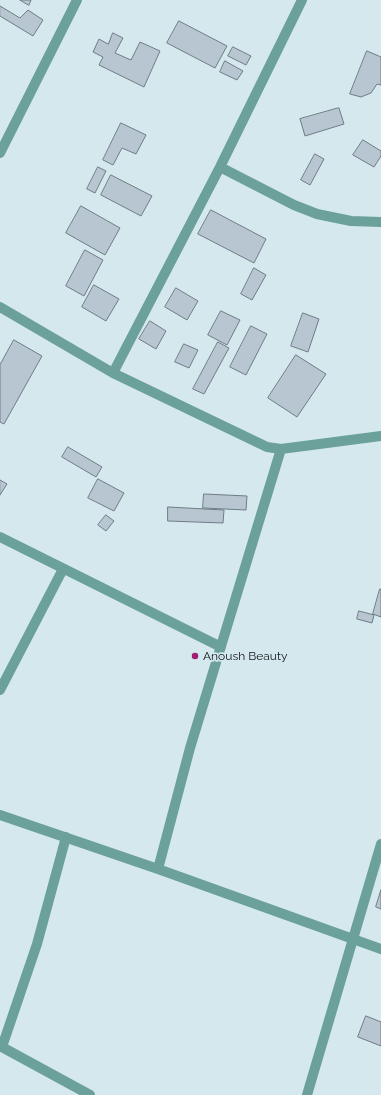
<!DOCTYPE html>
<style>
body{margin:0}
canvas{display:block;background:#d4e8ee}
</style>
<canvas width="381" height="1095"></canvas>
<script>
const context = document.querySelector('canvas').getContext('2d');
context.lineJoin = 'round';
function paint(path, color) { context.fillStyle = color; context.fill(path, 'evenodd'); }
function strokePath(path, color, width, dash) { context.strokeStyle = color; context.lineWidth = width; context.lineCap = dash ? 'butt' : 'round'; context.setLineDash(dash || []); context.stroke(path); }
function write(font, color, halo, rows, align = 'center') {
  context.font = font + ' Raleway,sans-serif'; context.lineWidth = 3.5; context.setLineDash([]); context.textBaseline = 'middle'; context.strokeStyle = halo; context.fillStyle = color; for (const [text, x, y, turn = 0] of rows) {
    context.save(); context.translate(x, y); context.rotate((+turn || 0) * Math.PI / 180); context.textAlign = isNaN(turn) ? turn : align; if (halo) context.strokeText(text, 0, 0); context.fillText(text, 0, 0); context.restore();
  }
}
const building = new Path2D(`
 M20 0H31L29 5Z
 M0 6 20 18 28 10 43 20 33 36 0 16Z
 M179 21 227 46 215 68 167 43Z
 M113 33 123 38 115 53 131 60 140 42 160 51 144 87 99 65 103 57 93 52 99 39 108 44Z
 M233 47 251 56 246 65 228 56Z
 M367 51 381 57V85L377 84 371 93 361 97 350 94Z
 M225 61 243 71 237 80 220 72Z
 M339 108 344 124 305 136 300 119Z
 M121 123 146 135 136 154 122 148 113 165 103 160Z
 M363 140 381 151V156L374 167 353 155Z
 M315 154 324 159 310 185 301 180Z
 M98 167 106 171 95 193 87 189Z
 M111 175 152 196 141 216 101 195Z
 M81 206 120 228 105 255 66 233Z
 M211 210 266 239 254 263 198 234Z
 M85 250 103 260 84 296 66 286Z
 M254 268 266 275 252 300 241 294Z
 M94 285 119 299 106 321 82 307Z
 M176 288 198 301 187 320 165 307Z
 M221 311 240 320 227 345 208 335Z
 M303 313 319 319 308 352 291 346Z
 M150 321 166 331 156 349 139 339Z
 M251 326 267 334 246 375 230 367Z
 M14 340 42 356 4 424 0 422V365Z
 M218 342 229 348 204 394 193 389Z
 M184 344 198 350 189 368 175 362Z
 M296 355 326 374 297 417 268 398Z
 M68 447 102 467 96 477 62 457Z
 M98 479 124 493 114 511 88 498Z
 M0 480 7 484 0 495Z
 M204 494 247 496 246 510 203 508Z
 M168 507 224 510 223 523 168 521Z
 M106 515 114 521 106 531 98 525Z
 M380 589H381V617L373 614Z
 M359 611 374 615 372 623 357 619Z
 M381 890V909L376 907Z
 M366 1016 381 1022V1046L358 1037Z`);
const minor = new Path2D(`
 M0 153 77 0
 M220 167 294 205 317 214 351 221 381 222
 M0 307 113 373 267 447 281 449 381 436
 M113 373 220 167 302 0
 M0 537 221 647
 M0 690 63 569
 M0 815 158 869 381 949
 M158 869 190 748 281 449
 M0 1046 90 1095
 M2 1047 37 944 66 837
 M307 1095 381 844`);
const markers = [
 [195,656,4,"#a11f70"]
];
const poiNames = [
 ["Anoush Beauty",203,656]
];
paint(building, '#b7c6d1');
strokePath(building, '#6f7c86', 1);
strokePath(minor, '#6ba09b', 10);
for (const [x, y, r, color] of markers) { const dot = new Path2D(); dot.arc(x, y, r, 0, 2 * Math.PI); context.fillStyle = color; context.fill(dot); strokePath(dot, '#d4e8ee', 1.5); }
write('12px', '#0f1618', '#d4e8ee', poiNames, 'left');
</script>
